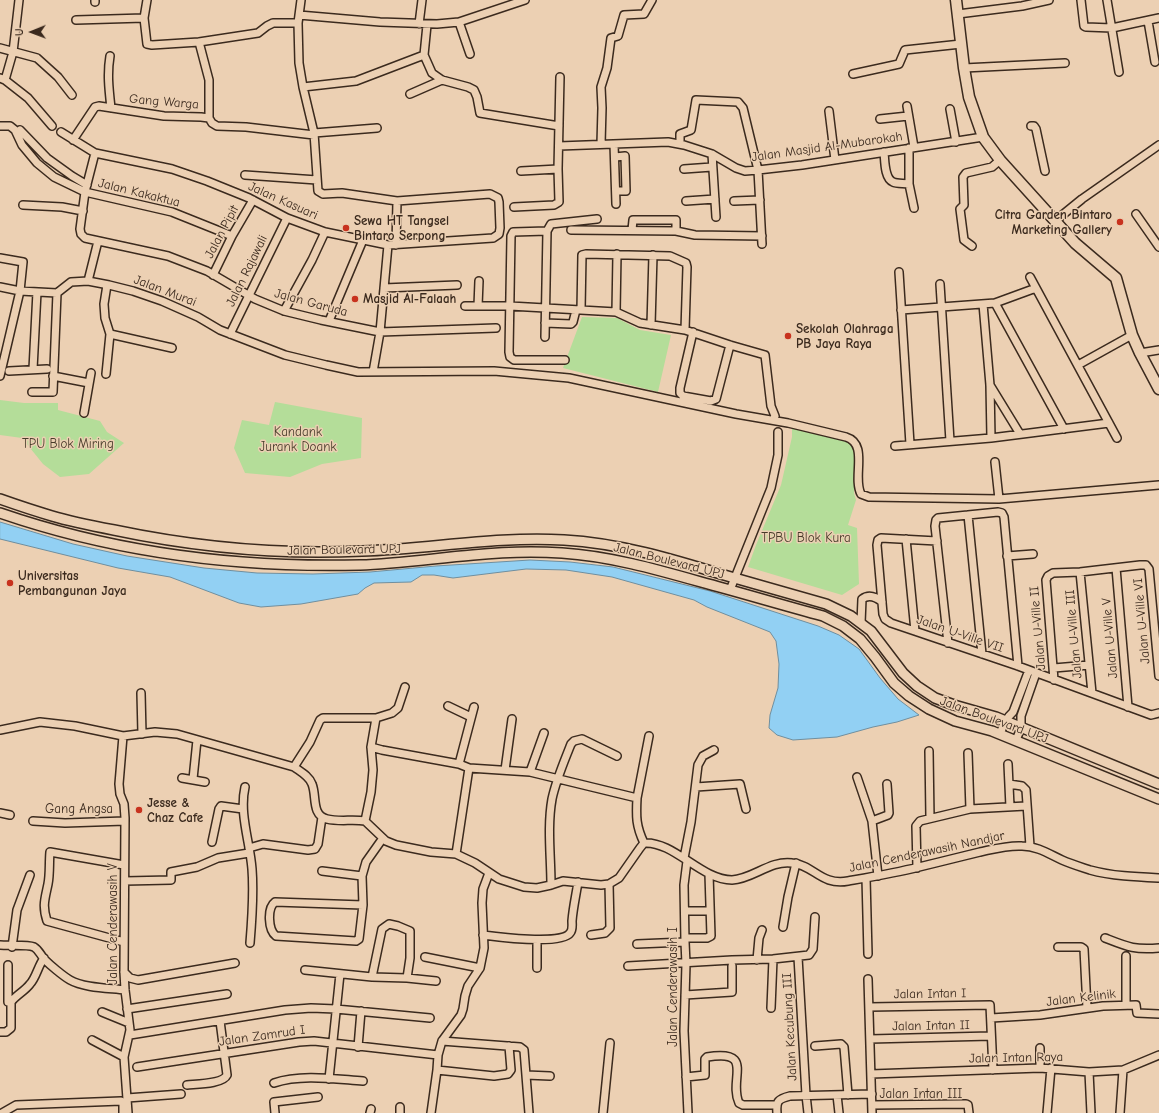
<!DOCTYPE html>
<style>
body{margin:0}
#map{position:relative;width:1159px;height:1113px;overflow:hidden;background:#ecd0b3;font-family:"Comic Neue",sans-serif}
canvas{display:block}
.north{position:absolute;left:12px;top:12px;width:40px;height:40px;-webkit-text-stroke:3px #ecd0b3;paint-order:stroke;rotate:269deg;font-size:11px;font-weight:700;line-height:16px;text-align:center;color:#3b2a1e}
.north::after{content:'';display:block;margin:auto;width:14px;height:18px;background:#3b2a1e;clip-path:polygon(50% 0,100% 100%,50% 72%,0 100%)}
</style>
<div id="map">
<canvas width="1159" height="1113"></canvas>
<div class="north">U</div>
</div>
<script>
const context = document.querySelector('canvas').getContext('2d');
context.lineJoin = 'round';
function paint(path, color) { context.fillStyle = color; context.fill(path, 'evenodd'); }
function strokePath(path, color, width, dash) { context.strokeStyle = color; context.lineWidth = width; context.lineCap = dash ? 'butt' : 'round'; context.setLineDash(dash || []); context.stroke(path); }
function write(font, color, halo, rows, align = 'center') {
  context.font = font + ' "Comic Neue",sans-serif'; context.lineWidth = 3; context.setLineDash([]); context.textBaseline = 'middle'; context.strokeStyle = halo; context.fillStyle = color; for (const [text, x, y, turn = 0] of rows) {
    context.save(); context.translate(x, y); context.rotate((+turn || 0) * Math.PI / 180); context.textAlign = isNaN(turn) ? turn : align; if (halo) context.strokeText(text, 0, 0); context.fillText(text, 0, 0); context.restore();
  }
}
const green = new Path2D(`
 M582 317 617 318 640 330 671 335 658 392 563 368Z
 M0 400 24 403H58V410L100 421 107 432 124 443 89 474 60 477 43 464 22 438 0 435Z
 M275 402 362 418 361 458 322 464 290 477 245 473 234 448 242 420 269 425Z
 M792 427 819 435 846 440 852 444 855 453 854 493 856 500 848 525 857 528 859 584 842 595 748 567 756 545 781 485 792 437Z`);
const water = new Path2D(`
 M0 522 73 544 127 556 204 568 257 573 313 574 370 572 436 566 530 560 570 562 613 567 710 591 818 626 839 635 859 649 880 678 898 699 919 715 897 722 873 727 837 737 793 740 777 735 769 728 770 715 778 688 779 664 776 641 770 632 707 607 694 600 612 577 566 570 526 569 453 578 434 575H422L411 582 374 583 365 588 358 594 301 604 261 607 239 603 170 577 118 568 0 539Z`);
const minor = new Path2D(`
 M95 0V2
 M147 0 144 18 147 44 152 45 199 42 258 33 267 26 273 23H298
 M1081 0 1084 26 1086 27 1112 28 1159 18
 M1107 0 1119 72
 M958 14 1022 6 1049 0
 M299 15 380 22 437 24 459 22 525 0
 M76 20 144 18
 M1148 21 1155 62
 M459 22 470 54
 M419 24 422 0
 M427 25 424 55 432 73 442 80 468 87 474 90 477 97 480 113 559 126
 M199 42 209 80V118
 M0 48 37 58 58 77 72 95
 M110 56C107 74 109 90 111 108
 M964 68 1065 63
 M853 74 899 64 905 50 961 44
 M0 78 5 80 28 98 52 126
 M5 80 13 52 19 0
 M303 87 356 81 424 55
 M410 94 442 80
 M907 106 914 147
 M950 109 956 142
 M829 111 835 160
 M880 119 908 116
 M0 126H10L15 130 22 145 37 163 54 177 85 192 172 212 232 236
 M1031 126H1034L1036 129 1045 171
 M20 130 47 158 72 176 87 185
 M61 132 95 153 172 169 207 181 249 198 287 218 325 232 388 245 493 238 499 234 500 228 499 202 498 198 490 194 397 201 342 193 323 194 318 191 314 133 303 87 299 63 298 23 301 0
 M314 133 377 128
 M73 140 95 107 99 106 164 116 201 117 209 118 212 123 217 126 246 127 314 135
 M601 144 602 108 601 87 607 68 611 38 618 36 624 15 644 14 652 0
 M614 144 616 204
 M680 144V134L691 130 696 100 738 102 743 108 758 170 762 244
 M559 146 668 142 684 145 712 154 736 168 745 171 758 170 802 165 983 137
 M909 148V184
 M884 152C885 160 884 178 893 182 897 184 904 183 909 184L914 208
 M95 153 85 192 80 229 81 234 85 238 168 256 207 271 255 299 284 311 321 320 380 332 496 328
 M712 154 716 217
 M615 157 625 156 626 191H616
 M684 169 712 167
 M521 171 558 169
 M245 175 317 180
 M686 201 715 199
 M734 201 760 200
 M23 205 62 207 83 211
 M514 207 554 205 559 202 558 169 560 77
 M1136 214 1159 247
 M1055 221 1082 199 1159 145
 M571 230 676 231 695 235 762 236
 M632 230 633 220H676V231
 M547 231 551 224 597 219
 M396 245 397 201
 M972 246 964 240 960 209 964 205 963 177 966 173 992 167 1000 160
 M0 258 23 262 20 291 0 376
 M899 272 910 444
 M213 275 232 236 253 200
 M1030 277 1117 438
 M88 281 98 241
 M940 284 950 441
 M0 287 20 291 57 293 71 282 88 281 109 285 133 291 162 301 198 317 220 330 285 355 326 365 358 372 494 371 569 378 736 414 788 423 846 437C869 444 852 477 861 494L869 497 999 499 1159 485
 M384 288 457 285
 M995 303 1064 429
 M983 304 990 385 991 438
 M465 306H510L616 312 640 323 685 330 730 345 765 355 771 406 775 416
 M478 306 479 281
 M581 310 582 255 586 254 670 256 686 263 687 267 685 330
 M901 310 995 303 1036 288
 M284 311 312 260 325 232
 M616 312 617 254
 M329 321 363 240
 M545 323 571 324 573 322 576 310
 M651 325 653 255
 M693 332 680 388V393L683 396 711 401 716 399 730 345
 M110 334 172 348
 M230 334 287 218
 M545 337 547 231 513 232 511 236 509 352 510 357 514 360H565
 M1140 353 1159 350
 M1078 365 1132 335
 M33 369 37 292
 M9 371 47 369
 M373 372 380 332 388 245
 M106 374 110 334 105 318 104 304 107 285
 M53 376 89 383
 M990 385 1020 434
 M32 392H53L57 293
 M84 413 91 373
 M895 446 991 438 1109 423
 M995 462 999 499
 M968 515 982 654
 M906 539 915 631
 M937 541 881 538 878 540 877 545 883 614 885 619 891 623 1018 666 1151 715 1159 713
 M1007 556 1033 554
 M1116 568 1128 707
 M1080 572 1092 693
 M730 590 771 488 778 455V432
 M861 623 862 599C869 594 876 597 882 602
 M948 643 935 526 936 520 938 518 998 512 1002 513 1004 517 1018 666
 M1054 668 1089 665
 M1054 680 1046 580 1048 576 1053 573 1080 572 1140 565H1146L1149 569 1159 676
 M141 693 142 734
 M448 706 471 717
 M0 730 40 722 75 726 123 736 155 732 177 734 294 767C301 772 309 776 312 784 317 796 311 815 327 819 339 822 353 819 365 821L386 841 396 845 431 852 456 854 475 863 499 879 524 887 537 888 551 885 563 881 601 885 609 884 619 878 640 848 644 843C674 841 701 880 732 880 753 879 770 860 792 863 814 865 821 886 848 881 871 877 895 873 919 867 939 862 960 857 980 852 994 849 1008 845 1022 846 1037 846 1049 854 1062 860 1071 864 1081 867 1090 870 1112 876 1136 877 1159 878
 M1000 734C1003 726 1006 718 1013 712L1029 670
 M123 736 119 784 120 794 124 804 125 818 124 972 125 990 130 1030 124 1057 128 1113
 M1016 740 1021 728V716L1036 673
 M371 747 382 750 459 764 469 768 530 772 637 798
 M929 751 930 818
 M968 753 970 809
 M459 764 474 707
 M1008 764 1010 807
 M294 767 310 742 320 720 323 718H376
 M505 770 512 719
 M530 772 544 733
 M857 777 872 821 878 876
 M182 778 205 782
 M193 779 197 740
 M1009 784 1022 786 1026 790 1030 846
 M245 787C239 814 250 842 252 869 254 894 252 919 250 943
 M696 787 740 784 746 809
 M0 813 10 815
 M33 821 65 823 125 821
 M365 821 371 792 373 770 371 747 376 718 392 713 398 708 405 687
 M872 821 888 815 889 813 887 784
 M212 842 219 809 221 806 243 809
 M644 843C636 826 636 817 637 798L649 736
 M249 848 263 844 308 850 315 849 318 844 322 817
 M456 854 469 768
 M684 858 691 822 698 765 703 756 714 750
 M687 861 684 885 685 942 686 964 684 1031 688 1113
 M917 868 916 826 920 821 970 809 1026 806
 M322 871 362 876
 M866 878 868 954
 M125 881 171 880V872L197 867 218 858 249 853
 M551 885C551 857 547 827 552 799 556 780 564 762 571 744L574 741 582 739 617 756
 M363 905 275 902C267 908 268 930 276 936L356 941 359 939 363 905 362 876 366 862 383 838
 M688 911H710
 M783 927 788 897 796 863
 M483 935C498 937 562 945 570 933 573 930 572 925 572 921 573 908 576 895 578 882
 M591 935 605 933 610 928 609 884
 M689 938H707L711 936 709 874
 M1105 938C1128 947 1134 950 1159 948
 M537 940V968
 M124 942 47 921C42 905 45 899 48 884 50 874 49 863 50 852L124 865
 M637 944 685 942
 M0 945C9 946 26 944 34 947 39 950 40 954 44 959 50 965 63 976 70 980 84 988 109 988 125 990
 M12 947 17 910 30 875
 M1058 947H1081L1084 949 1087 1008
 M425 957 480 968
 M798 957 806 1095 808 1113
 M757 960 759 938 762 930
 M628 966 732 960 773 959 809 955 813 949 815 917
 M305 970 372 977 407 978 436 981
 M124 972 130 978 138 980 235 963
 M372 977 382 929 389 924 398 926 410 931V958L407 978
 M868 979 872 1113
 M685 995 732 992V966
 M8 1002V965
 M1126 1005V956
 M870 1007 990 1005 993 1070
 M771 1008 773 959
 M127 1009 227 994
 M102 1012 129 1023
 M991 1018 1040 1015 1103 1006 1136 1005 1137 1013 1159 1014
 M0 1032H6L11 1028V1002C16 995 25 991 30 984 36 978 38 966 44 958
 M130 1035 285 1010 311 1008 336 1009 430 1018
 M870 1039 991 1036
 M92 1040 124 1057
 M442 1041 520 1047 524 1050 529 1113
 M815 1046 841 1044 844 1047 848 1095
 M358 1047 361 1011
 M1040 1048V1068
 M137 1067 299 1042 314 1041 438 1055
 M437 1070 494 1076 508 1074 511 1070 509 1046
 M1089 1072 1091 1113
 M871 1074 1040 1068 1089 1072 1123 1070 1159 1055
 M526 1075 550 1076
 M686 1077 705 1075V1059L707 1057C756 1049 728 1079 739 1103L743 1105H776
 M329 1079 340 974
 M274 1083C301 1074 334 1079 363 1081
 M187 1085C197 1084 223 1084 227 1075L220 1021
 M837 1095 839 1113
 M127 1098 181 1094
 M872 1105 966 1104 968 1105 969 1113
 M400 1107V1113
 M2 1113 16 1105 121 1101 123 1103V1113
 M275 1113 274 1102 318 1097
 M370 1113 371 1109
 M431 1113 437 1070 438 1055 442 1041 461 1015 463 1009 465 996 468 986 480 968 484 948 482 903 483 889 489 873
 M603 1113 610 1043
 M777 1113C776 1101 778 1099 790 1096L872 1094
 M1047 1113 1051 1068
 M1120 1113 1123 1070`);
const tertiary = new Path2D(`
 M0 499C17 505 35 511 52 516 72 522 93 526 114 530 195 547 279 555 362 551 430 549 495 536 564 540 619 543 672 559 724 575 758 585 792 594 826 604L851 616 871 631 903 673 917 686 935 698 954 705 996 717 1159 784
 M0 513C116 553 238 568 360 565 398 564 436 558 473 555 503 552 532 551 562 553 609 556 655 569 701 582 742 593 782 605 823 616L843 626 860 639 875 657 894 683 909 696 929 709 955 721 992 731 1159 799`);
const secondary = new Path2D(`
 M956 0 964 68 969 97 983 137 1000 160 1075 243 1116 278 1132 335 1140 353 1159 389`);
const markers = [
 [1120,222,4,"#c8321e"],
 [346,228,4,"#c8321e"],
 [355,299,4,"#c8321e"],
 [788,336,4,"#c8321e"],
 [10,583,4,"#c8321e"],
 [139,810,4,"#c8321e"]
];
const streetNames = [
 ["Gang Warga",164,102,5],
 ["Jalan Masjid Al-Mubarokah",827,147,-8],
 ["Jalan Kakaktua",139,193,14],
 ["Jalan Kasuari",283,201,24],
 ["Jalan Pipit",222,232,-62],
 ["Jalan Rajawali",247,271,-64],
 ["Jalan Murai",165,291,21],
 ["Jalan Garuda",311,303,15],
 ["Jalan Boulevard UPJ",344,550,-1],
 ["Jalan Boulevard UPJ",669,561,14],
 ["Jalan U-Ville VI",1142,621,-95],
 ["Jalan U-Ville II",1038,628,-95],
 ["Jalan U-Ville VII",960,634,19],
 ["Jalan U-Ville III",1074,634,-95],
 ["Jalan U-Ville V",1110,638,-95],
 ["Jalan Boulevard UPJ",994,720,20],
 ["Gang Angsa",79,809],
 ["Jalan Cenderawasih Nandjar",927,852,-12],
 ["Jalan Cenderawasih V",113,924,-90],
 ["Jalan Cenderawasih I",673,987,-90],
 ["Jalan Intan I",930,994,-1],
 ["Jalan Kelinik",1081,998,-7],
 ["Jalan Intan II",931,1026,-1],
 ["Jalan Kecubung III",790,1027,-93],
 ["Jalan Zamrud I",262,1036,-8],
 ["Jalan Intan Raya",1016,1058,-1],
 ["Jalan Intan III",921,1094]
];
const poiNames = [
 ["Citra Garden Bintaro",1112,215,"right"],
 ["Marketing Gallery",1112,230,"right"],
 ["Sewa HT Tangsel",354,221],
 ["Bintaro Serpong",354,236],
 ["Masjid Al-Falaah",363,299],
 ["Sekolah Olahraga",796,329],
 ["PB Jaya Raya",796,344],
 ["Universitas",18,576],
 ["Pembangunan Jaya",18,591],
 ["Jesse &",147,803],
 ["Chaz Cafe",147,818]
];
const parkNames = [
 ["Kandank",298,432],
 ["Jurank Doank",298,447],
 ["TPU Blok Miring",68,444],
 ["TPBU Blok Kura",806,538]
];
paint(green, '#b4dd99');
paint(water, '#92d0f3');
strokePath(water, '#6f8e9e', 1);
strokePath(minor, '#3b2a1e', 10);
strokePath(tertiary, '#3b2a1e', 12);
strokePath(secondary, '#3b2a1e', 13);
strokePath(minor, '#ecd0b3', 7);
strokePath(tertiary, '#ecd0b3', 9);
strokePath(secondary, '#ecd0b3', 10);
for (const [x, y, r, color] of markers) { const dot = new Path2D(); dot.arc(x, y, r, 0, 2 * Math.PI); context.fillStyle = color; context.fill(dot); strokePath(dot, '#ecd0b3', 1.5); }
write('13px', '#3b2a1e', '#ecd0b3', streetNames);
write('bold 13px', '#3b2a1e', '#ecd0b3', poiNames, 'left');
write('13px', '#473c2a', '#ecd0b3', parkNames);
</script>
